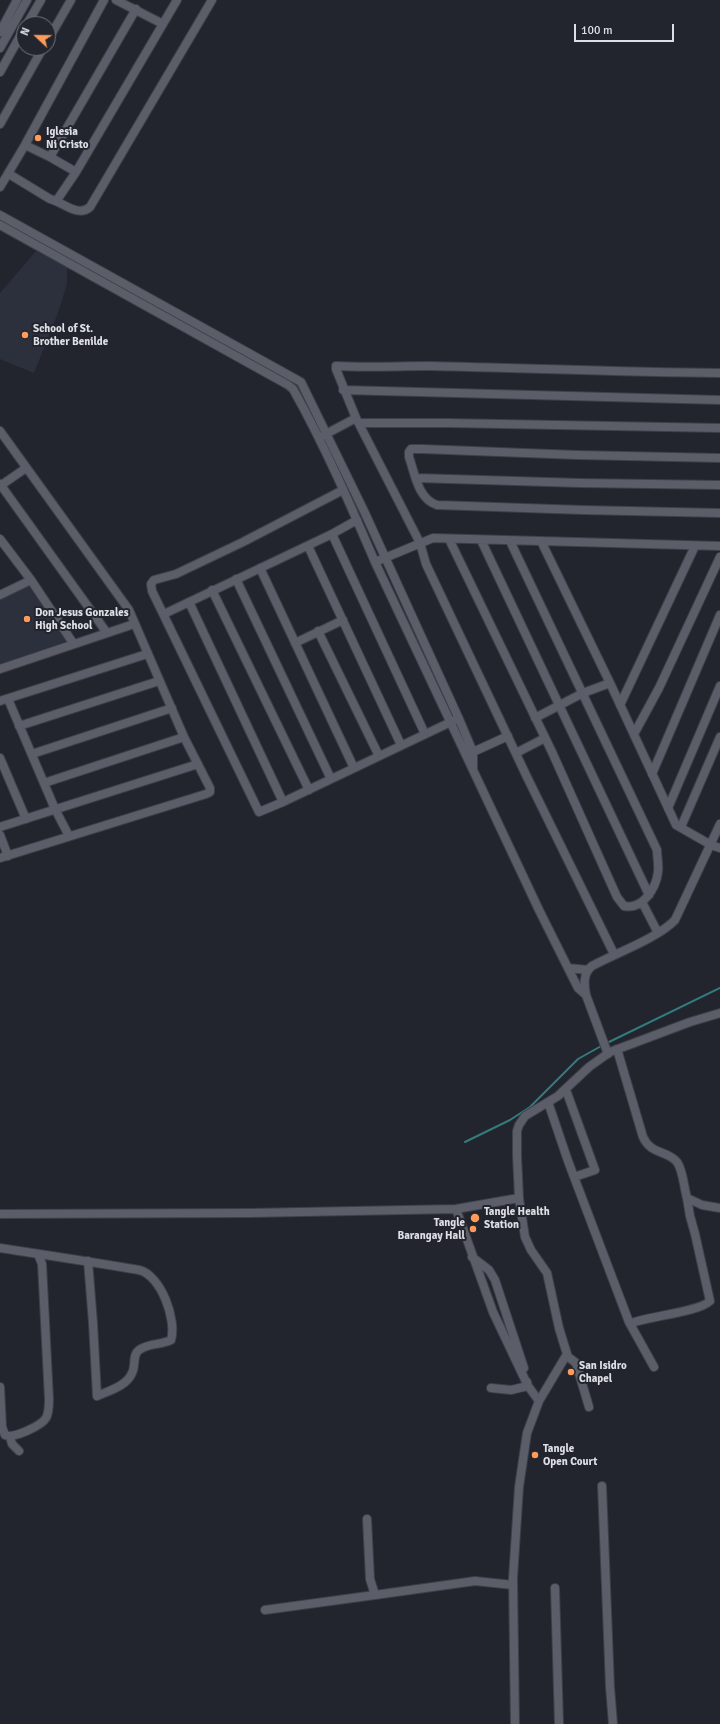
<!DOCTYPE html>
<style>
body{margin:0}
#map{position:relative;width:720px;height:1724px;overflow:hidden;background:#22252e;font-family:Signika,sans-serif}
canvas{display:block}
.north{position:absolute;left:16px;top:16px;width:40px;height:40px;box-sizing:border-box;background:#22252e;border:1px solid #6d6f77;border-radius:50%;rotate:292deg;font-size:11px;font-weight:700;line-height:16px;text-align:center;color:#dddfe5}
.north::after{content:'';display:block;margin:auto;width:14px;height:18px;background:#ff9b5a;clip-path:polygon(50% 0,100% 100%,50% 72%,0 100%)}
.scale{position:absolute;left:574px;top:24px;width:100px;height:18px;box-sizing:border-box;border:2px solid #dddfe5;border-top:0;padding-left:5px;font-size:12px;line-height:14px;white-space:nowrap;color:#dddfe5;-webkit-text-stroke:3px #22252e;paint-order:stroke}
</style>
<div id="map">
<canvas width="720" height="1724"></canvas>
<div class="north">N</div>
<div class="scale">100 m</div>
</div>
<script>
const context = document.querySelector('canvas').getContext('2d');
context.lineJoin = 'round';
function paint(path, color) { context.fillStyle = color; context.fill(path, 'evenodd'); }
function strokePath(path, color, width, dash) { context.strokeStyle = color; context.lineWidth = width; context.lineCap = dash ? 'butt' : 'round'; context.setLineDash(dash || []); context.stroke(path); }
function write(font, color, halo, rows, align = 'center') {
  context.font = font + ' Signika,sans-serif'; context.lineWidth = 4; context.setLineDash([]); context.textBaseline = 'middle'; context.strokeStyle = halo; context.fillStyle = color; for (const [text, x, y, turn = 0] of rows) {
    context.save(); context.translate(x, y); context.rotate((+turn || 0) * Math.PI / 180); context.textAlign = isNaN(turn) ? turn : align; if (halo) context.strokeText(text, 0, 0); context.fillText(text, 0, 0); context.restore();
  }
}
const built = new Path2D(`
 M36 251 67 267V284L59 310 34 373 0 359V293Z
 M30 582 67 641 0 664V597Z`);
const stream = new Path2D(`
 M607 1043 720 988
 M465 1142 510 1120 530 1107 578 1059 603 1045`);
const minor = new Path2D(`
 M116 0 163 24
 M27 24 41 0
 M0 32 17 0
 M48 40 71 0
 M0 48 27 0
 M0 72 24 29
 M0 124 43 48
 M25 145 50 157 76 172
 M50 157 136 9
 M9 174 50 199C63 202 78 218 90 207L212 0
 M0 187 25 145 104 0
 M57 200 76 172 177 0
 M0 215 301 382 364 511 459 719 473 752V769
 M0 225 288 385 293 389C324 444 350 504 375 562L539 910 578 988 586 995
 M343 390 720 400
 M360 423H448L720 428
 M0 431 129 610 184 737 210 788V792L206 794 0 858
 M324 435 356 418
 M720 458 577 455 422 449H411L409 452V457C415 474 418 499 437 505L583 510 720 513
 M417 478 580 483 720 485
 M0 484 107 633
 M0 486 26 468
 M343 490 243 542 176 574 154 580 151 584 152 591 259 812 283 802 455 720
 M332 534 425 734
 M0 539 31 580 73 643
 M449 539 552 752 617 897 624 906C643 910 656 888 658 872 659 865 657 857 657 850L510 541
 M481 540 649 895
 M541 541 610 683 676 825 711 845 720 848
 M308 546 401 745
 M375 562 433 538 720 546
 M260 568 354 768
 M236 579 331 779
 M212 590 309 790
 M0 595 31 580
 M189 602 283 802
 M164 614 332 534 357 520
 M318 631 379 756
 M295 643 343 620
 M0 669 134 624
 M8 699 55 809 69 836
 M0 701 147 654
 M620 705 695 546
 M535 718 583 693 610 683
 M19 726 159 681
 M634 734 659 688 720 557
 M473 752 508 736
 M516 753 545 738
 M32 754 172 708
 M0 758 26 819
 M652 774 720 615
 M44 783 184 737
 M668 808 720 686
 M0 827 198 764
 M681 827 720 737
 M0 835 8 856
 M642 902 658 933
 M614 954 527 777 426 564 420 543 356 418 336 369V366C367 368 397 366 428 366 525 368 622 372 720 373
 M568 968 588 970
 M617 1049 643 1137C651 1155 667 1150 677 1162 683 1170 684 1188 687 1198L702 1205 720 1208
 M608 1054 586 995C584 984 583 973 592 966 616 953 658 938 675 920L720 824
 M566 1090 595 1170 574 1177
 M548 1102 568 1161 629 1322 654 1367
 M456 1209 493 1312 528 1386 511 1390 491 1388
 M0 1214 250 1213 456 1209 519 1198
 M0 1248C46 1255 93 1262 139 1270 161 1275 177 1320 171 1340 161 1345 149 1343 139 1350 132 1355 136 1366 132 1373 127 1386 108 1391 97 1396L93 1323 88 1261
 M472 1257 489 1270 495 1280 524 1368
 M629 1322 632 1323C649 1316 699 1312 710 1301L695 1234 690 1216 687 1198
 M567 1356 576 1363 589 1407
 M527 1382 528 1386 539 1401
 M0 1387 2 1427 5 1435C13 1439 41 1426 46 1418 49 1413 49 1405 49 1399L42 1264 38 1254
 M10 1437 12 1444 19 1451
 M602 1486 610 1687 613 1724
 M367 1519 370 1579 375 1595 475 1581 513 1585
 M555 1588 559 1724
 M265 1610 375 1595
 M515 1724 513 1578 519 1487 527 1433 539 1401 567 1354 559 1328 547 1273 531 1250 525 1237 519 1198 517 1155V1131L519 1125 525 1116 558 1096 589 1067 610 1052 690 1022 720 1013`);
const markers = [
 [38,138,4,"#ff9b5a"],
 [25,335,4,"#ff9b5a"],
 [27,619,4,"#ff9b5a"],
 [475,1218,5,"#ff9b5a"],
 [473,1229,4,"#ff9b5a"],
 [571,1372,4,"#ff9b5a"],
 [535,1455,4,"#ff9b5a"]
];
const poiNames = [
 ["Iglesia",46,132],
 ["Ni Cristo",46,145],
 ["School of St.",33,329],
 ["Brother Benilde",33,342],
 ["Don Jesus Gonzales",35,613],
 ["High School",35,626],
 ["Tangle Health",484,1212],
 ["Station",484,1225],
 ["Tangle",465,1223,"right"],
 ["Barangay Hall",465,1236,"right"],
 ["San Isidro",579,1366],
 ["Chapel",579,1379],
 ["Tangle",543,1449],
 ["Open Court",543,1462]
];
paint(built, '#2c303d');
strokePath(stream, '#337b7d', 2);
strokePath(minor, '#3e4048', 10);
strokePath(minor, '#5b5e69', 8);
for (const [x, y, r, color] of markers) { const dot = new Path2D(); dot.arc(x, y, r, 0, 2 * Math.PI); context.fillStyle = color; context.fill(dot); strokePath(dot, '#22252e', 1.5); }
write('bold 11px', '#dddfe5', '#22252e', poiNames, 'left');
</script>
